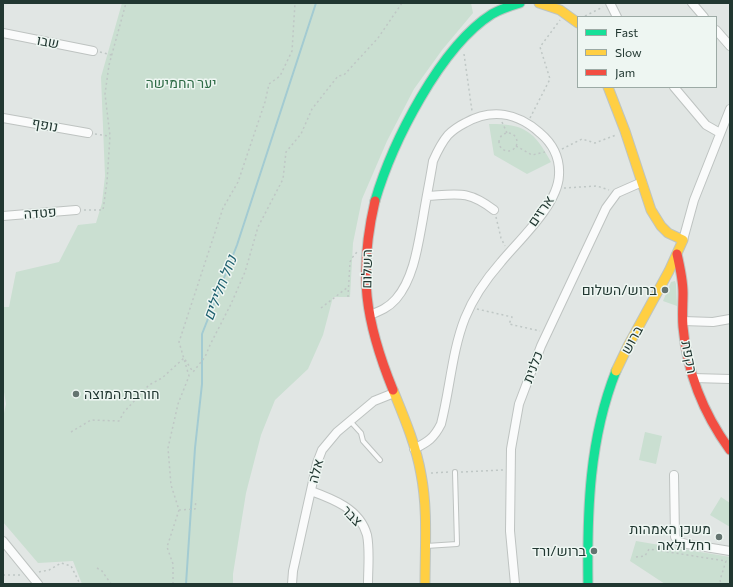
<!DOCTYPE html>
<meta charset="utf-8">
<style>
body{margin:0}
#map{position:relative;width:733px;height:587px;overflow:hidden;background:#e1e6e4;font-family:Commissioner,sans-serif}
canvas{display:block}
.frame{position:absolute;inset:0;border:4px solid #213731;pointer-events:none}
.legend{position:absolute;left:577px;top:16px;width:140px;height:72px;box-sizing:border-box;background:#eef6f2;border:1px solid #9caaa5;margin:0;padding:5px 7px;list-style:none;font-size:12px;color:#213731}
.legend li{display:flex;align-items:center;gap:8px;height:20px}
.legend b{width:20px;border:1px solid #9caaa5}
</style>
<div id="map">
<canvas width="733" height="587"></canvas>
<div class="frame"></div>
<ul class="legend">
<li><b style="height:5px;background:#16e098"></b>Fast</li>
<li><b style="height:5px;background:#ffcf43"></b>Slow</li>
<li><b style="height:5px;background:#f24e42"></b>Jam</li>
</ul>
</div>
<script>
const context = document.querySelector('canvas').getContext('2d');
context.lineJoin = 'round';
function paint(path, color) { context.fillStyle = color; context.fill(path, 'evenodd'); }
function strokePath(path, color, width, dash) { context.strokeStyle = color; context.lineWidth = width; context.lineCap = dash ? 'butt' : 'round'; context.setLineDash(dash || []); context.stroke(path); }
function write(font, color, halo, rows, align = 'center') {
  context.font = font + ' Commissioner,Heebo,sans-serif'; context.lineWidth = 3; context.setLineDash([]); context.textBaseline = 'middle'; context.strokeStyle = halo; context.fillStyle = color; for (const [text, x, y, turn = 0] of rows) {
    context.save(); context.translate(x, y); context.rotate((+turn || 0) * Math.PI / 180); context.textAlign = isNaN(turn) ? turn : align; if (halo) context.strokeText(text, 0, 0); context.fillText(text, 0, 0); context.restore();
  }
}
const green = new Path2D(`
 M122 3H471L473 13 442 50 414 89 387 141 362 199 353 243 350 297H333L323 335 308 369 275 400 261 435 246 493 233 574V584H82L73 561 38 563 3 522V418L6 404 3 386V307H9L16 272 59 262 78 225 96 223 102 203 105 176 101 77Z
 M489 124C525 124 534 131 551 162L527 174 494 155Z
 M675 281 676 284 677 306 663 301 671 282Z
 M645 432 662 436 656 464 639 460Z
 M721 497 730 503V527L710 515Z
 M636 541 730 557V584H665L630 561Z`);
const stream = new Path2D(`
 M186 584 195 448 202 384V334L237 245 316 3`);
const path = new Path2D(`
 M585 16 603 7
 M100 52 112 55
 M464 54 472 111
 M530 118 550 79 540 47 560 20
 M502 122 507 133
 M499 142a9 9 0 1 1 18 0a9 9 0 1 1-18 0Z
 M95 134 109 136
 M516 146 532 155 545 152
 M562 149 582 139 595 143 616 135
 M564 188 597 186 609 190
 M84 210H103L107 182 110 136 105 94 109 65 126 3
 M496 217 501 238 505 246
 M348 297 350 262 352 258 357 252
 M321 308 348 287
 M477 309 512 317 509 324 540 331
 M71 432 91 420 119 421 124 412 149 385 162 378 184 358 193 372 205 357 210 345 231 304 245 272 258 227 283 179 286 152 301 134 312 109 338 76 344 75 378 38 402 3
 M461 472 503 470
 M431 473 449 472
 M179 510 195 509 196 500
 M636 557 645 556 649 549 726 561 720 580 721 584
 M97 568 102 571 111 584
 M39 572 49 570 61 563 71 566 80 584
 M3 575H21
 M173 584V564L167 547 179 510 171 485 168 448 178 404 189 376 179 342 223 208 238 182 265 102 269 84 280 76 292 51 295 3`);
const lane = new Path2D(`
 M350 421 361 433 363 441 380 460
 M426 546 457 544 455 472`);
const street = new Path2D(`
 M610 3 617 17
 M692 3 704 17
 M716 30 730 46
 M3 33 93 51
 M674 87 706 125 720 133
 M3 118 88 133
 M427 196C458 194 468 190 494 210
 M3 216 76 210
 M683 240 694 200 730 109
 M370 315C380 311 388 308 396 299 414 278 418 245 423 218 426 199 430 180 433 161 437 152 442 142 448 135 453 130 459 126 465 123 492 108 518 113 540 133 553 144 560 158 559 175 558 205 519 240 501 262 487 278 473 298 465 318 452 351 450 389 441 424 434 438 428 442 414 449
 M683 321 713 322 730 319
 M693 378 730 379
 M674 475 675 537 679 542 687 544 730 551
 M311 491C333 499 360 509 367 535 370 550 368 568 368 584
 M3 541 38 584
 M292 584 293 571 317 463 322 450 337 432 374 401 394 393
 M515 584 510 531 511 449 519 404 541 346 606 208 617 193 642 182`);
const fast = new Path2D(`
 M375 201C392 143 440 47 492 14 501 9 510 6 520 3
 M588 584C587 511 589 439 616 371`);
const slow = new Path2D(`
 M539 3 560 10 578 23
 M608 87 625 131 651 210 661 226 668 233 683 240 669 271 628 346 616 371
 M393 390C404 417 416 445 421 474 428 510 425 547 425 584`);
const jam = new Path2D(`
 M375 201C358 274 365 321 393 390
 M677 254C680 267 683 280 683 293 683 304 682 315 683 327 687 372 703 413 730 450`);
const markers = [
 [665,290,4,"#647470"],
 [76,394,4,"#647470"],
 [719,537,4,"#647470"],
 [594,551,4,"#647470"]
];
const streetNames = [
 ["שבו",48,42,11],
 ["נופף",45,125,10],
 ["ארזים",541,211,-55],
 ["פטדה",40,213,-4],
 ["השלום",367,269,-89],
 ["ברוש",632,340,-61],
 ["רקפת",689,357,79],
 ["כלנית",533,367,-69],
 ["אלה",316,471,-75],
 ["צבר",352,516,46]
];
const parkNames = [
 ["יער החמישה",181,83]
];
const poiNames = [
 ["ברוש/השלום",657,290],
 ["חורבת המוצה",84,394,"left"],
 ["משכן האמהות",711,529],
 ["רחל ולאה",711,545],
 ["ברוש/ורד",586,551]
];
const waterNames = [
 ["נחל חלילים",220,288,-69]
];
paint(green, '#cadfd1');
strokePath(stream, '#a3cbd2', 2);
strokePath(lane, '#bec3c1', 6);
strokePath(street, '#bec3c1', 10);
strokePath(fast, '#bdc4c1', 11);
strokePath(slow, '#bdc4c1', 11);
strokePath(jam, '#bdc4c1', 11);
strokePath(path, '#bfc7c5', 1.5, [2, 3]);
strokePath(lane, '#fafbfb', 4);
strokePath(street, '#fafbfb', 8);
strokePath(fast, '#16e098', 9);
strokePath(slow, '#ffcf43', 9);
strokePath(jam, '#f24e42', 9);
for (const [x, y, r, color] of markers) { const dot = new Path2D(); dot.arc(x, y, r, 0, 2 * Math.PI); context.fillStyle = color; context.fill(dot); strokePath(dot, '#eef6f2', 1.5); }
write('14px', '#213731', '#eef6f2', streetNames);
write('14px', '#2e6b46', '#eef6f2', parkNames);
write('14px', '#213731', '#eef6f2', poiNames, 'right');
write('italic 15px', '#1f616f', '#eef6f2', waterNames);
</script>
